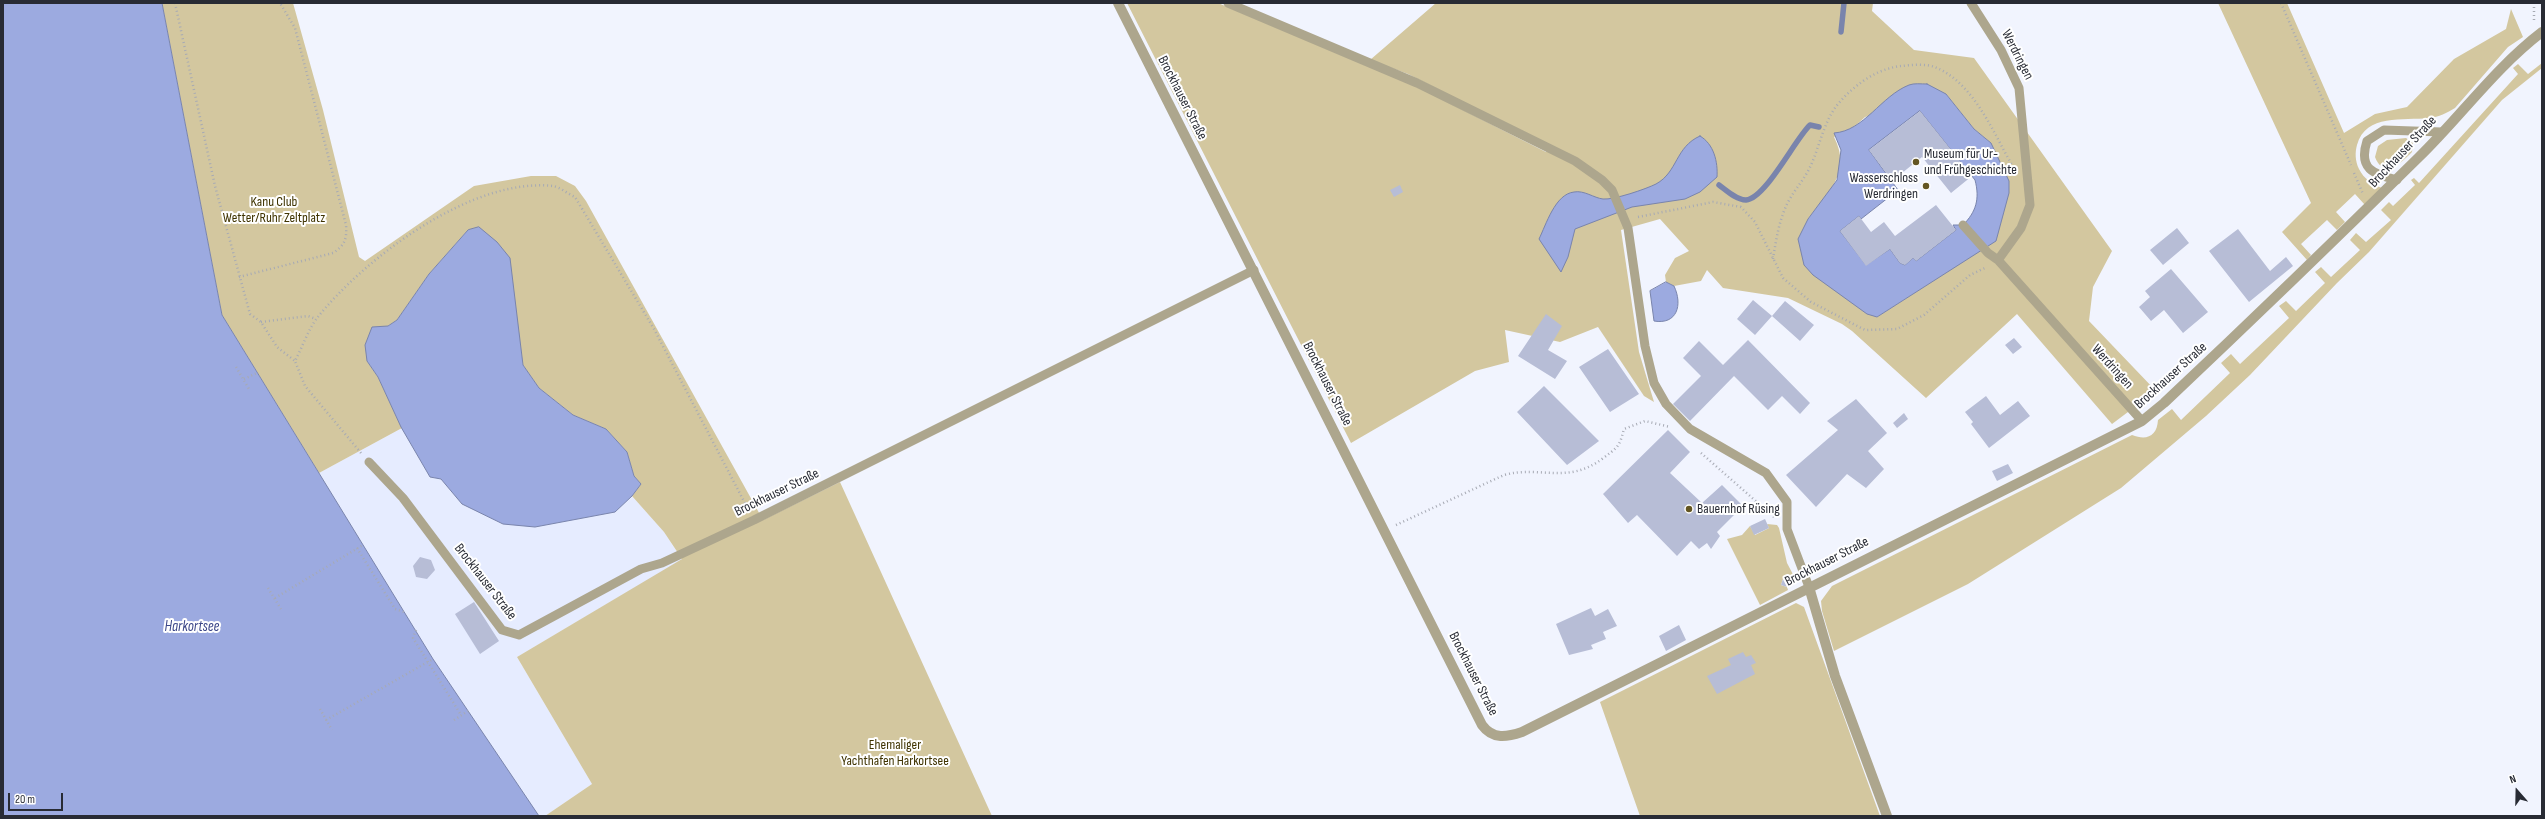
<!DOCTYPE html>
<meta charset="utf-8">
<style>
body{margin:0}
#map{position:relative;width:2545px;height:819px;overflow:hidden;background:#f1f4fe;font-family:"Sofia Sans Condensed",sans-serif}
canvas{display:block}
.frame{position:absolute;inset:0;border:4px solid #282b34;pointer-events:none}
.north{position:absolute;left:2497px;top:771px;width:40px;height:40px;-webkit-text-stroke:3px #fff;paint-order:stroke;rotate:340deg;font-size:11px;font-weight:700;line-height:16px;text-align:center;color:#282b34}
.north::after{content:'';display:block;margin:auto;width:14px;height:18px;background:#282b34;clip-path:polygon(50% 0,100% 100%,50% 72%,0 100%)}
.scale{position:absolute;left:8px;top:793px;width:55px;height:18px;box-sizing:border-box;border:2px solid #282b34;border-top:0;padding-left:5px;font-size:12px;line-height:14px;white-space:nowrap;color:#282b34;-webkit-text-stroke:3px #fff;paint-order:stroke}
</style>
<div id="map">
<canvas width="2545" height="819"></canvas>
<div class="frame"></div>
<div class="north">N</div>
<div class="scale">20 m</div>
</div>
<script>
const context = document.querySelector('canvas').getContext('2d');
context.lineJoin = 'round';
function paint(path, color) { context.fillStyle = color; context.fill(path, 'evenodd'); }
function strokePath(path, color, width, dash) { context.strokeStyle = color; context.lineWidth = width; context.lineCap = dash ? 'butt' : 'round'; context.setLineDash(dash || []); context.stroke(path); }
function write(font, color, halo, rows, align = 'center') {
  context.font = font + ' "Sofia Sans Condensed",sans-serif'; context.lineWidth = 4; context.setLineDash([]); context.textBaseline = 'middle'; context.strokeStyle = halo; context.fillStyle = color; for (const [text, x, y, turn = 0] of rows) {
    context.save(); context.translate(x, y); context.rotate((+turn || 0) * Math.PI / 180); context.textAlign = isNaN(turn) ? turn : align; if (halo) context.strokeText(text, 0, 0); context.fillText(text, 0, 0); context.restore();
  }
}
const built = new Path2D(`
 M402 428 430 477 441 479 462 504 535 527 614 512 632 496 664 532 682 560 517 657 592 784 545 816H539L433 659 319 473Z`);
const green = new Path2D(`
 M162 3H293L323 110 359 257 365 261 474 186 531 176H556L575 186 586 201 763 520 840 482 992 816H545L592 784 517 657 682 559 664 532 632 496 641 484 634 476 627 452 606 429 573 415 539 388 523 365 517 330 468 230 429 274 397 320 388 326 367 361 378 377 402 428 319 473 222 315Z
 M1127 3H1218L1419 88 1546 152 1550 146 1408 74 1370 60 1436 3H1873L1872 11 1914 50 1974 58 2112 251 2093 287 2089 321 2156 391 2112 424 2017 314 1926 398 1852 331 1842 324 1788 298 1723 288 1707 270 1701 281 1674 286 1666 282 1665 275 1675 258 1689 251 1660 219 1621 230 1639 352 1654 402 1644 396 1598 327 1560 342 1505 330 1509 362 1475 371 1351 443ZM1946 94 1974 129 1991 143 1980 250 1877 317 1808 219C1828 193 1852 172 1834 137L1853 128 1865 117Z
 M2218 3H2287L2344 133 2375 114 2407 107 2454 59 2506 29 2511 9 2523 37 2508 47 2455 108C2447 113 2439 117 2429 118 2403 121 2366 113 2357 145 2355 152 2355 161 2359 169 2364 179 2372 184 2382 188L2365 205 2355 194 2336 212 2345 222 2337 230 2327 220 2301 244 2311 255 2307 260 2282 232 2311 203Z
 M2542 63V68L2502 100 2369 252 2337 283 2250 375 2206 416 2121 488 1968 584 1834 651 1822 611 1821 601 1832 586 2132 435C2147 441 2157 436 2158 420L2172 409 2181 420 2230 373 2221 363 2231 354 2240 364 2289 318 2279 306 2286 301 2296 311 2325 283 2315 272 2321 267 2331 277 2360 250 2350 240 2356 233 2366 242 2391 220 2381 210 2389 202 2393 206 2415 185 2411 180 2414 178 2419 183 2518 74 2513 68 2518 64 2528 74Z
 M2406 138 2413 143 2412 152C2401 163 2384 180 2375 157L2378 146 2387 140Z
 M1767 524 1777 525 1779 528 1787 563 1797 582H1792L1790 576 1783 579 1781 585 1787 587 1788 590 1760 605 1727 539 1742 535 1750 526 1755 535 1769 528Z
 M1796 603 1804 607 1880 816H1640L1600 702Z`);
const water = new Path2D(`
 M3 3H162L222 315 433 659 539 816H3Z
 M1927 84 1946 94 1974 129 1991 143 2009 181V193L1996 241 1877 317 1867 314 1813 275 1804 265 1798 239 1808 219 1837 180 1841 150 1834 133C1864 131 1881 96 1909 85 1914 83 1921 84 1927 84ZM1920 111 1975 180C1980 199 1976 212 1963 225H1953L1956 230 1916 261 1913 258 1905 265 1900 263 1890 249 1866 265 1840 231 1859 216 1861 219 1898 190 1869 150Z
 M1700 136C1714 144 1718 162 1717 177L1700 192 1685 199 1632 207 1575 229 1568 257 1561 272 1539 239C1546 225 1555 194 1574 192 1584 190 1594 198 1603 199 1614 200 1646 189 1656 184 1678 172 1675 147 1700 136Z
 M479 227 497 242 510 258 523 365 539 388 573 415 606 429 627 452 634 476 641 484 632 496 615 512 535 527 503 524 462 504 441 479 430 477 401 427 378 377 367 361 365 345 372 327 388 326 397 320 429 274 468 230Z
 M1666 282 1674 286C1683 305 1677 325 1654 321L1650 291Z`);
const stream = new Path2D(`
 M1841 32 1844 3
 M1719 185C1726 190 1736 200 1746 200 1766 198 1795 139 1810 125L1819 127`);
const building = new Path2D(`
 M1920 111 1972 176 1951 193 1922 157 1892 181 1869 150Z
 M1400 185 1403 192 1394 197 1390 190Z
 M1936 205 1956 230 1916 261 1913 258 1905 265 1900 263 1890 249 1866 266 1840 231 1859 216 1871 232 1884 222 1895 236Z
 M2177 228 2189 243 2163 265 2150 250Z
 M2238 229 2270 271 2286 257 2293 266 2249 302 2209 251Z
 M2171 269 2208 312 2183 333 2164 310 2151 321 2139 307 2150 297 2145 291Z
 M1753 300 1772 316 1755 335 1737 319Z
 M1785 301 1814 325 1800 341 1772 316Z
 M1546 314 1562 326 1548 350 1567 361 1555 379 1518 356Z
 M2014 338 2022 347 2013 354 2005 345Z
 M1748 340 1810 403 1800 414 1782 396 1768 410 1734 376 1690 421 1673 404 1701 376 1683 358 1699 341 1723 365Z
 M1608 349 1639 394 1610 412 1579 367Z
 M1544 386 1599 441 1567 465 1517 412Z
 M1986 396 2000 415 2018 401 2030 416 1989 448 1971 424 1973 422 1965 412Z
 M1856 399 1887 433 1868 451 1884 469 1866 488 1847 474 1816 507 1786 475 1838 430 1827 421Z
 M1904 413 1908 419 1897 428 1893 423Z
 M1668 430 1690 452 1670 473 1702 503 1722 485 1743 506 1717 532 1720 536 1711 549 1707 543 1699 549 1691 541 1677 556 1637 515 1628 523 1603 494Z
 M2008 464 2013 473 1997 481 1992 471Z
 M1765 519 1769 528 1754 535 1750 526Z
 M420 557 431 560 435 570 427 579 416 577 413 566Z
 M1783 579 1789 581 1787 587 1781 585Z
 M474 602 499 641 480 654 455 614Z
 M1591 608 1595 616 1608 609 1617 626 1603 632 1606 639 1591 645 1593 649 1569 655 1556 624Z
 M1679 625 1686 640 1666 651 1659 636Z
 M1743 652 1746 657 1751 655 1756 663 1751 665 1755 674 1717 694 1707 676 1731 665 1728 659Z`);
const path = new Path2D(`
 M175 3 215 186 250 314 261 322 277 347 295 361
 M2281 3 2351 165
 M2534 3V22
 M2354 173 2363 194
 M1638 217 1713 202 1741 207 1755 222 1783 278 1811 302 1865 330 1897 329 1924 315 1970 275 1985 268
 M1773 259C1776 240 1779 221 1787 204 1794 190 1805 179 1811 165 1820 145 1824 121 1838 104 1854 85 1876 69 1901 66 1912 65 1927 63 1937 68 1974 84 1993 132 2012 165
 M239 277 333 253C345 245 347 239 346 225L295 28 280 3
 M261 322 308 316 316 319
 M236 367 249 389
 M244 379 257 373
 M361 453 305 386 295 361C302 348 308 330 317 318 365 258 472 177 553 186 560 187 568 194 575 197L654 329 748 509
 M1701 453 1774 517
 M1396 525 1504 475C1541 465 1566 485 1602 459 1618 447 1619 448 1624 429L1645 421 1670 427
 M357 548 395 609 404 612
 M268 588 281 609
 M275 598 363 545
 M416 630 413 638 461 715
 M320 709 332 730
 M326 720 433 659
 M454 720 468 711`);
const service = new Path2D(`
 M1228 3 1417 83 1575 161 1602 180 1612 190 1628 228 1645 346 1654 383 1666 404 1690 429 1766 473 1787 502V529L1809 587
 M1971 3 2001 50 2019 88 2030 205 2021 228 1998 260
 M2397 180C2373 174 2358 169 2367 141L2384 130 2442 132
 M1963 225 1988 253 1998 260 2142 421
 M369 462 403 498 502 630 519 635 641 569 662 563 754 520 1254 270`);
const minor = new Path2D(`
 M1118 3 1482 725C1493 740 1507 737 1522 732L2142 421 2164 403C2250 322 2335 240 2419 157 2461 116 2495 68 2542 32
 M1809 587 1835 676 1887 816`);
const markers = [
 [1916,162,4,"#635522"],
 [1926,186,4,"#635522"],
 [1689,509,4,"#635522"]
];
const streetNames = [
 ["Werdringen",2017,55,63],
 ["Brockhauser Straße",1182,98,63],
 ["Brockhauser Straße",2403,152,-47],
 ["Werdringen",2112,367,48],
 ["Brockhauser Straße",2171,376,-42],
 ["Brockhauser Straße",1327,384,63],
 ["Brockhauser Straße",777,493,-26],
 ["Brockhauser Straße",1827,562,-27],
 ["Brockhauser Straße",485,582,52],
 ["Brockhauser Straße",1473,674,63]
];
const poiNames = [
 ["Museum für Ur-",1924,154],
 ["und Frühgeschichte",1924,170],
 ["Wasserschloss",1918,178,"right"],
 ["Werdringen",1918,194,"right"],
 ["Bauernhof Rüsing",1697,509]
];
const parkNames = [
 ["Kanu Club",274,202],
 ["Wetter/Ruhr Zeltplatz",274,218],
 ["Ehemaliger",895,745],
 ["Yachthafen Harkortsee",895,761]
];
const waterNames = [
 ["Harkortsee",192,627]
];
paint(built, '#e6ecff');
paint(green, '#d3c79f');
paint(water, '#9caae0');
strokePath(water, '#7984ac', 1);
strokePath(stream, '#7984ac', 5.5);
paint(building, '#b7bdd6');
strokePath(path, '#a7aab4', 2.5, [1, 3]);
strokePath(service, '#ada68d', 9);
strokePath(minor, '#ada68d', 10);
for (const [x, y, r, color] of markers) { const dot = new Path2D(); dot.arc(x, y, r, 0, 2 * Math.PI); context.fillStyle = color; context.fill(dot); strokePath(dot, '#fff', 1.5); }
write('14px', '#282b34', '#fff', streetNames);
write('14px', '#282b34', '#fff', poiNames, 'left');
write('14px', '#3f3301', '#fff', parkNames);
write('italic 15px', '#3b4688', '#fff', waterNames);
</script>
